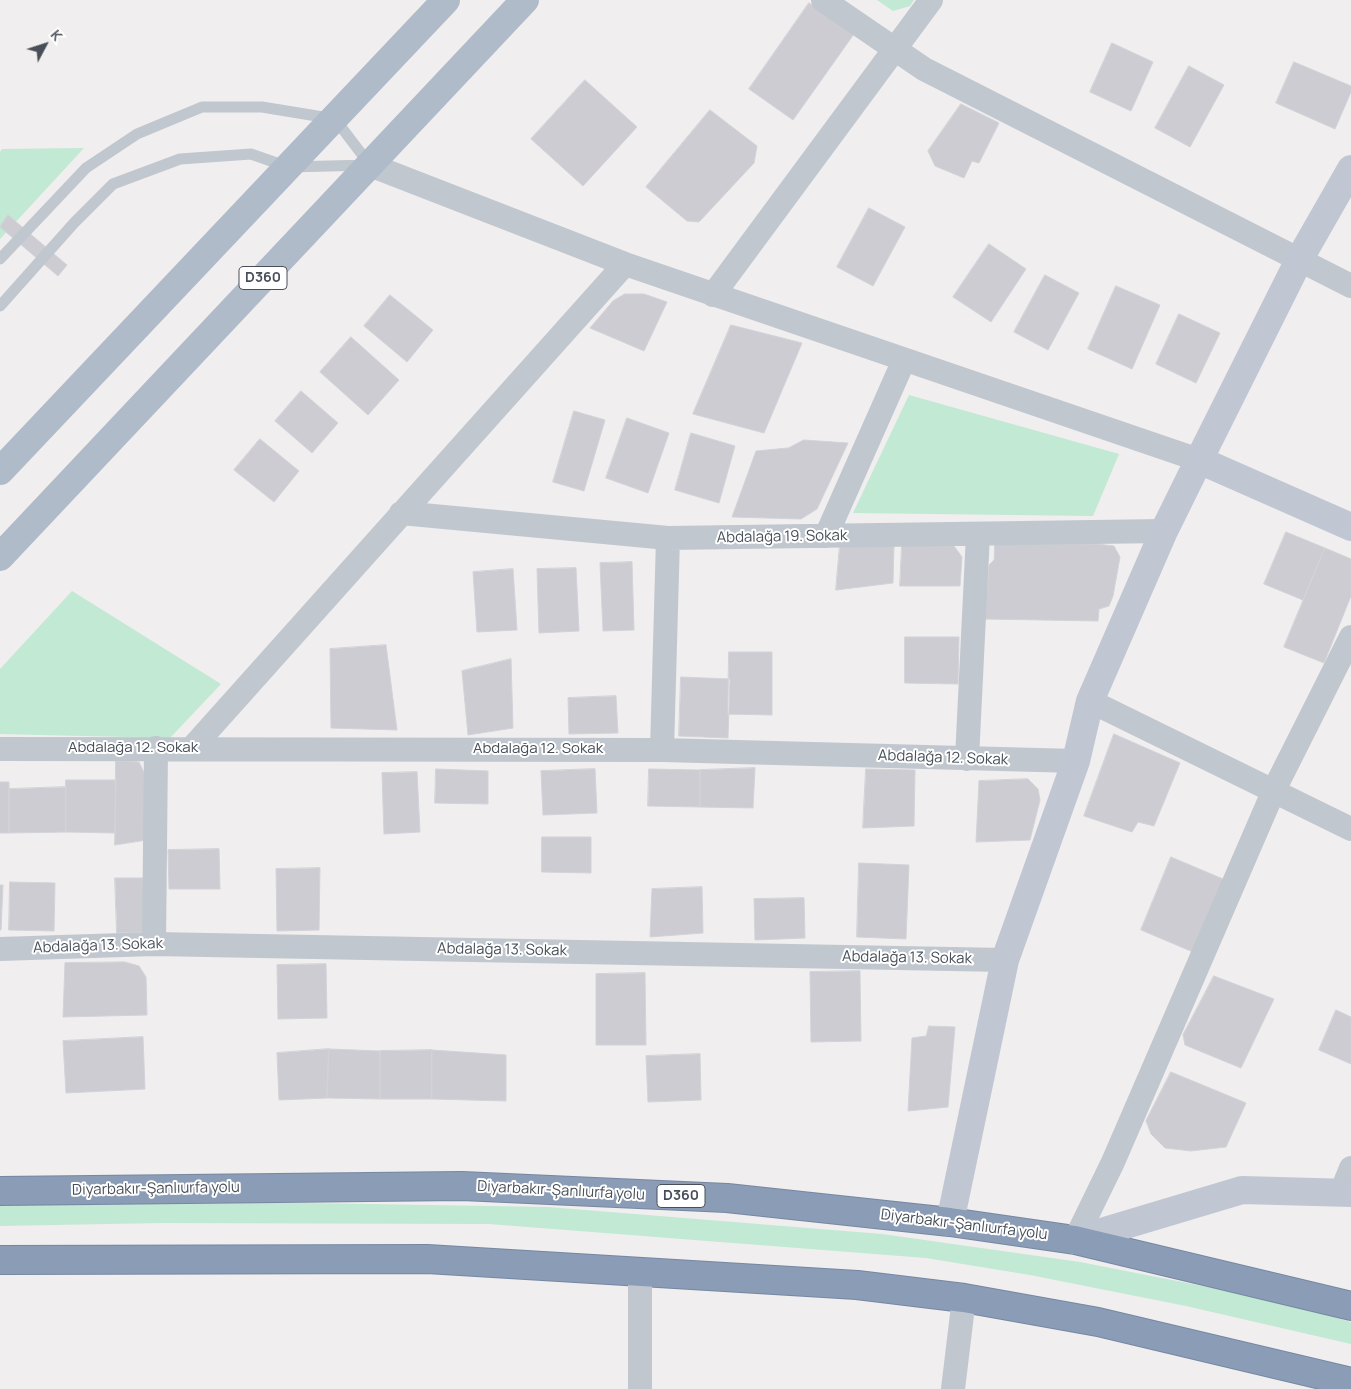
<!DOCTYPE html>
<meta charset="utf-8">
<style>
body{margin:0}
#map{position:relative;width:1351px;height:1389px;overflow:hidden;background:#f0eeee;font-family:Manrope,sans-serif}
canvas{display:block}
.north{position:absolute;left:20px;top:20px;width:50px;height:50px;-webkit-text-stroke:4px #fff;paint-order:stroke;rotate:50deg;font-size:14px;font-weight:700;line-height:20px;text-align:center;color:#484f58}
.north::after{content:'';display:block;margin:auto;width:18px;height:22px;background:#484f58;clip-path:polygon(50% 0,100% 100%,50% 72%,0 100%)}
</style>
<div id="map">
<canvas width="1351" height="1389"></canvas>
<div class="north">K</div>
</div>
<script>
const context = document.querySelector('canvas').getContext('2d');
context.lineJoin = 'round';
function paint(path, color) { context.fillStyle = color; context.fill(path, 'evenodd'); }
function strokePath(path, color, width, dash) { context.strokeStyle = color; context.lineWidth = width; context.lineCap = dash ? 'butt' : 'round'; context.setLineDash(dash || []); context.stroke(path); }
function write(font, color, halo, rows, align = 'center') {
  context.font = font + ' Manrope,sans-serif'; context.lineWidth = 4; context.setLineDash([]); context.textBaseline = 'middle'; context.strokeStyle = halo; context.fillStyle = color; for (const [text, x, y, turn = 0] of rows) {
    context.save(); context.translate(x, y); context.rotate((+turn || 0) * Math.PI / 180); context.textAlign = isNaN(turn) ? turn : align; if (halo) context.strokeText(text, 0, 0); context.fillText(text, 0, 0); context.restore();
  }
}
const green = new Path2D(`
 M877 0H914L910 6 893 11Z
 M84 148 0 239V152L2 149Z
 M909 395 1119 454 1093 516 853 513Z
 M72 591 221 684 170 738 0 734V669Z
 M247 1202 548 1207 882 1234 1080 1262 1279 1301 1351 1322V1344L1186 1306 1030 1275 926 1258 489 1224 162 1223 0 1226V1203Z`);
const building = new Path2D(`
 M809 3 854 34 793 120 749 89Z
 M1112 43 1153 62 1131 111 1090 92Z
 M1294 62 1351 86V92L1335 129 1276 103Z
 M1189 66 1224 85 1190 147 1155 128Z
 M585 80 637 127 583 186 531 139Z
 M961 104 999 123 979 163 972 161 964 178 935 166 928 151Z
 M710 110 757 146 754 163 699 222 687 221 646 187Z
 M869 208 905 227 873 286 837 267Z
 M8 215 67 265 58 276 0 227Z
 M989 244 1026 269 991 322 953 297Z
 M1045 275 1079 293 1048 350 1014 332Z
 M1116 286 1160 305 1132 369 1088 349Z
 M625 294H644L667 302 644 351 590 328 613 301Z
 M390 295 433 330 407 362 364 326Z
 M1179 314 1220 333 1196 383 1156 364Z
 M731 325 802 343 764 433 693 414Z
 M351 337 399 380 368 415 320 372Z
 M301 391 338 423 312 453 275 421Z
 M574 411 605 420 584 491 553 482Z
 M627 418 669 433 648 493 606 478Z
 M691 433 735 446 719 503 675 490Z
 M260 439 299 471 274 502 234 470Z
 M804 440 848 443 817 509 801 519 732 517 756 451 788 448Z
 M1286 532 1325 548 1303 600 1264 584Z
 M840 544 894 545 893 583 836 590Z
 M995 544H1097L1114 546 1120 557 1113 596 1109 606 1099 609 1098 621 985 619 989 565 994 560Z
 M902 545 954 546 962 557 960 586H900Z
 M1325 548 1351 559V596L1324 663 1284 647Z
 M632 562 634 630 603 631 600 563Z
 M576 568 579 631 539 633 537 569Z
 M513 569 517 630 477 632 473 572Z
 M905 637H959L958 684 905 683Z
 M386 645 397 730 331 728 330 649Z
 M729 652H772V715L728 714Z
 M511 659 513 728 468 735 462 671Z
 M681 677 730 679 728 738 679 736Z
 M616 696 618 733 569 734 568 698Z
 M1114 734 1180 763 1154 826 1138 822 1132 832 1084 816Z
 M116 761 139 762 146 777 147 840 115 845Z
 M755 768 753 808 700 807V770Z
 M436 769 488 771V804L435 803Z
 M595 769 597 813 543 815 541 771Z
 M649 769 700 770V807L648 806Z
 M866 769 915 770 914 826 863 828Z
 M417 772 420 832 384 834 382 773Z
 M1028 779 1038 789 1040 800 1030 840 976 842 979 781Z
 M66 780H116L115 833 66 832Z
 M0 782H9V833H0Z
 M66 787V832L9 833V789Z
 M542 837H591V873L542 872Z
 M219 849 220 889H169L168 850Z
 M1171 857 1223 879 1193 952 1141 930Z
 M859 863 909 865 906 939 857 937Z
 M320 868 319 930 277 931 276 869Z
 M115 878H143L145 932 117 933Z
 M10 882 55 883 54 931 9 930Z
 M0 885H3L1 930H0Z
 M702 887 703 933 650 937 652 889Z
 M804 898 805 938 755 940 754 899Z
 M125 962 139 966 146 977 147 1015 63 1017 65 963Z
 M326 964 327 1018 278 1019 277 965Z
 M860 971 861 1041 811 1042 810 972Z
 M645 973 646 1045H596V974Z
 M1214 976 1274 999 1241 1068 1185 1045 1183 1035Z
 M1336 1010 1351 1017V1064L1319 1050Z
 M929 1026 955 1027 948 1107 908 1111 912 1038 926 1036Z
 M143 1037 145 1089 66 1093 63 1041Z
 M329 1049 327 1098 279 1100 277 1053Z
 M329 1049 380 1051V1099L327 1098Z
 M432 1050V1099H380V1051Z
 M432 1050 506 1055V1101L432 1099Z
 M700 1054 701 1100 648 1102 646 1056Z
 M1171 1072 1246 1103 1226 1147 1191 1151 1165 1148 1151 1134 1146 1121Z`);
const lane = new Path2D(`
 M0 259 86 168 137 134 202 107H262L335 119 370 165 288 167 251 154 180 159 113 184 74 223 0 306`);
const street = new Path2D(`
 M823 0 924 69 1351 286
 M370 165 625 264 1199 460
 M713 295 931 0
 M401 513 668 538 1164 531
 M826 536 904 360
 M1090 701 1351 829
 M192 748 625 264
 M0 749 662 750 1076 761
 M662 750 668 538
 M967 759 978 534
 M154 944 156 748
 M0 949 154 944 1005 960
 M1341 1193 1351 1168
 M1075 1240 1113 1162 1274 790 1351 637
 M640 1389V1271
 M953 1389 964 1298`);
const secondary = new Path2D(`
 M1199 460 1351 527
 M950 1222 1005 960 1076 761 1090 701 1164 531 1199 460 1299 260 1351 169
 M1075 1240 1242 1190 1351 1193`);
const primary = new Path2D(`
 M0 471 446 0
 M0 557 525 0`);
const highway = new Path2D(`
 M0 1191 462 1186 727 1198 950 1222 1075 1240 1351 1306
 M0 1260 427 1259 857 1285 964 1298 1098 1322 1351 1382`);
const shields = [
 [263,278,48],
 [681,1196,48]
];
const shieldNames = [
 ["D360",263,278],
 ["D360",681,1196]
];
const streetNames = [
 ["Abdalağa 19. Sokak",782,537,-1],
 ["Abdalağa 12. Sokak",133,748],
 ["Abdalağa 12. Sokak",538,749],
 ["Abdalağa 12. Sokak",943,758,2],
 ["Abdalağa 13. Sokak",98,946,-2],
 ["Abdalağa 13. Sokak",502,950,1],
 ["Abdalağa 13. Sokak",907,958,1],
 ["Diyarbakır-Şanlıurfa yolu",156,1189,-1],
 ["Diyarbakır-Şanlıurfa yolu",561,1191,3],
 ["Diyarbakır-Şanlıurfa yolu",964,1225,7]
];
paint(green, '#c1e9d4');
paint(building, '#ccccd2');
strokePath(building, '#d2d3d8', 1);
strokePath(highway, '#7687a2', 30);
strokePath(lane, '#c0c7ce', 11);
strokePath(street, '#c0c7ce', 24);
strokePath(secondary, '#c0c7d2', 28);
strokePath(primary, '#b0bbc9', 28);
strokePath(highway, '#8b9cb6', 28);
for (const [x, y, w] of shields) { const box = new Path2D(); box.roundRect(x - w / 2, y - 11.5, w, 23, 4); context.fillStyle = '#fff'; context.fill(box); strokePath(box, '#484f58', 1); }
write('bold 14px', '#484f58', null, shieldNames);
write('15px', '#484f58', '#fff', streetNames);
</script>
